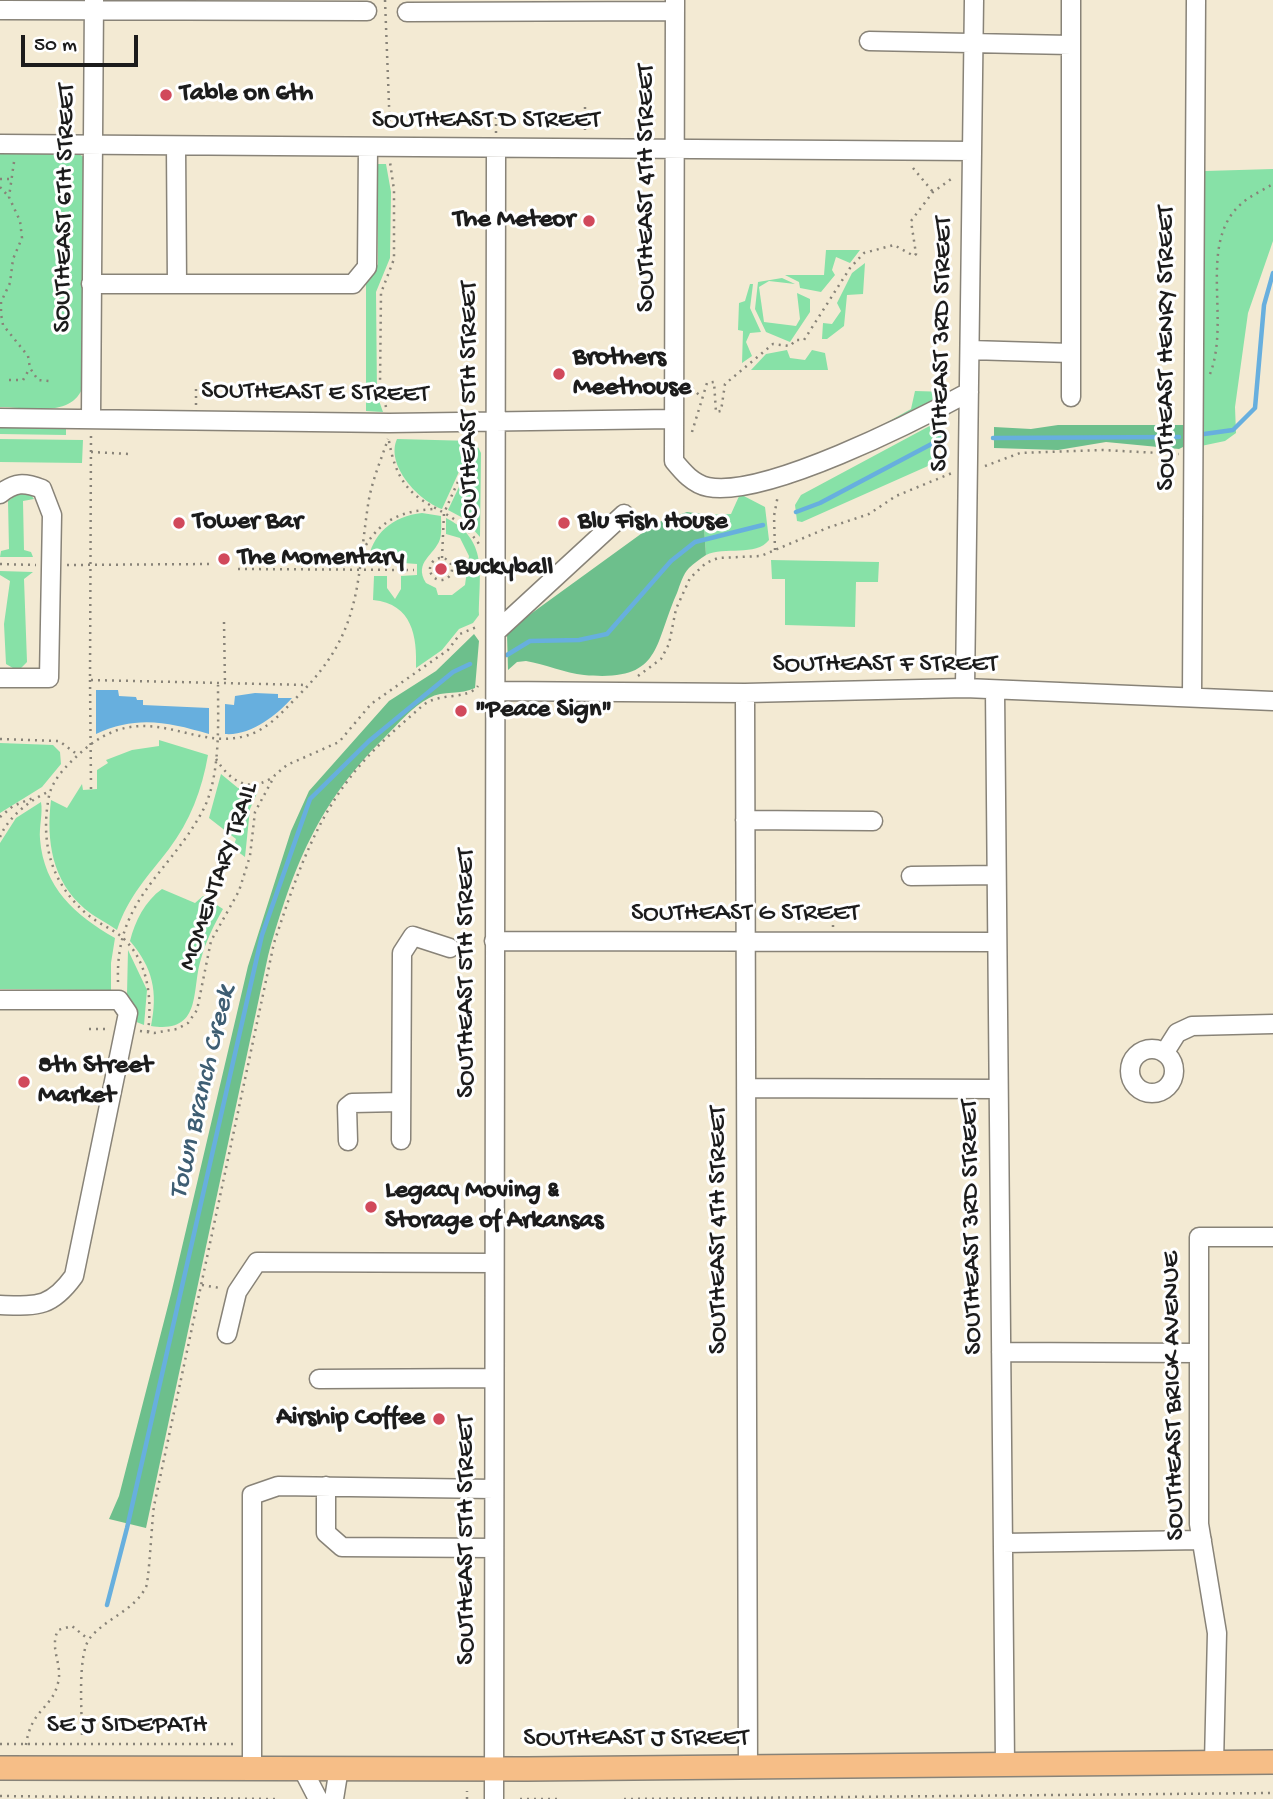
<!DOCTYPE html>
<style>
body{margin:0}
#map{position:relative;width:1273px;height:1799px;overflow:hidden;background:#f3ead3;font-family:"Gochi Hand",sans-serif}
canvas{display:block}
.scale{position:absolute;left:21px;top:35px;width:117px;height:32px;box-sizing:border-box;border:4px solid #1c1c1c;border-top:0;padding-left:9px;font-size:21px;line-height:24px;white-space:nowrap;color:#1c1c1c;-webkit-text-stroke:5px #fff;paint-order:stroke}
</style>
<div id="map">
<canvas width="1273" height="1799"></canvas>
<div class="scale">50 m</div>
</div>
<script>
const context = document.querySelector('canvas').getContext('2d');
context.lineJoin = 'round';
function paint(path, color) { context.fillStyle = color; context.fill(path, 'evenodd'); }
function strokePath(path, color, width, dash) { context.strokeStyle = color; context.lineWidth = width; context.lineCap = dash ? 'butt' : 'round'; context.setLineDash(dash || []); context.stroke(path); }
function write(font, color, halo, rows, align = 'center') {
  context.font = font + ' "Gochi Hand",sans-serif'; context.lineWidth = 6; context.setLineDash([]); context.textBaseline = 'middle'; context.strokeStyle = halo; context.fillStyle = color; for (const [text, x, y, turn = 0] of rows) {
    context.save(); context.translate(x, y); context.rotate((+turn || 0) * Math.PI / 180); context.textAlign = isNaN(turn) ? turn : align; if (halo) context.strokeText(text, 0, 0); context.fillText(text, 0, 0); context.restore();
  }
}
const green = new Path2D(`
 M0 153 79 154 85 158 82 389C70 418 27 407 0 407Z
 M377 164H386L391 192 390 258 376 292 377 395 383 412 366 411V284L378 264Z
 M1273 169V241L1248 313 1235 407 1236 433 1225 441 1201 446 1205 171Z
 M826 250H860L850 263 836 257 832 270 835 275 821 292 800 288 799 282 785 275H824Z
 M865 263 863 294 847 295 844 326 827 339H822L823 323 832 324 841 311 837 303 852 273Z
 M782 278 795 284 769 281 759 287 764 322 796 326 800 319 797 293 810 299V312L790 342 766 332 755 309 758 282Z
 M750 284H753L750 308 761 332 750 333 746 342 752 356 742 363 743 331 738 330 739 303 745 301Z
 M787 350 790 358 805 360 812 350 825 353 828 370H751L766 354Z
 M915 391 949 392V407L841 448 911 409Z
 M937 422 944 427 943 447 936 451 928 466 802 522 797 521 795 505 801 495Z
 M0 427 66 428V435L0 434Z
 M0 439 83 440 82 463 0 462Z
 M397 439 473 441 442 509C419 501 385 465 397 439Z
 M478 447 481 453 480 537 463 518 448 510Z
 M19 493 31 495 34 499 23 501 24 550 31 552 33 557H0L1 551 9 549 8 501Z
 M740 494 765 507 769 540C756 557 724 546 706 555L703 515 731 514Z
 M422 513 441 516C441 522 442 533 440 539 435 555 413 562 426 583L436 588 438 595H452L465 585 469 556 460 538 446 534V518C489 540 479 574 479 615L473 623 459 629 442 650 416 668C417 637 413 604 373 600L374 576H387V588L395 599 401 589V576L417 575V564L403 563 399 553 393 552 388 557V563H368C371 534 393 516 422 513Z
 M771 560 879 562 878 582H856L855 627 785 625V579H772Z
 M0 571 33 572 24 579 27 662 18 671 6 664 4 624 10 581 0 575Z
 M159 740 208 755C202 790 190 821 169 849 148 876 128 897 117 930 106 922 94 917 85 909 52 881 46 841 51 800L67 808 82 784 83 790 97 789V770L108 763 106 760 132 750 159 746Z
 M0 743 53 745 60 752 61 764 42 787 0 813Z
 M221 774 238 788 258 791 250 809 245 857 233 848 236 839 209 818Z
 M41 802C43 813 39 827 40 839 44 888 75 915 115 938L111 963V990L0 989V843L16 818Z
 M162 889 195 903 203 896 223 909C214 925 206 941 201 959 191 990 203 1034 151 1026 158 992 153 968 130 941 135 921 145 901 162 889Z
 M128 950 147 990 144 1025 134 1021 136 1009 127 994Z`);
const forest = new Path2D(`
 M1058 425H1188L1189 444 1179 449 1106 442 1058 450 994 448V427L1031 429Z
 M687 512 703 514 706 555C700 559 694 563 689 568 683 574 680 585 677 593 653 647 662 682 584 675 565 673 545 664 526 661L517 662 508 670 507 634 514 626 656 523Z
 M474 634 479 641 475 688C461 695 443 690 429 698 412 707 398 724 385 737 318 803 293 867 268 956L146 1528 109 1519 119 1496 171 1294 248 966 291 831 309 791 389 701 436 671Z`);
const water = new Path2D(`
 M96 690H118L119 696 136 697 137 700H143V705L209 708V734C168 722 137 715 96 734Z
 M255 693 278 694V698H292C276 716 250 736 225 734V704L234 705 235 696Z`);
const stream = new Path2D(`
 M1204 434 1233 430 1255 408 1264 305 1273 273
 M993 438 1179 437
 M796 512 820 503 941 439
 M507 655 530 641 579 640 607 634 671 561 695 542 763 525
 M107 1605 127 1528 262 935 310 799 369 741 453 672 470 664`);
const path = new Path2D(`
 M385 0 390 131
 M585 107V132
 M496 133V111
 M14 162 9 197 20 221 22 238 13 259 10 283 1 302V314L3 325 28 356 30 368 38 380 49 381
 M913 168 933 192
 M0 179H14
 M0 187 9 197
 M1210 374C1231 320 1197 243 1241 204 1250 196 1263 190 1273 184
 M9 380H23L30 368
 M692 388 702 398
 M196 405V387
 M386 407 380 385 381 293 394 259V190L390 162
 M692 432 707 383 714 382 716 412 721 411 725 384 773 344 790 346 796 340H804L850 268 864 253 894 245 914 256 916 254 911 221 933 192 954 177
 M91 436 90 680 308 685
 M389 441C402 517 446 496 479 544
 M91 452 130 454
 M985 466 1020 453 1102 450 1179 454
 M366 545C382 519 403 511 433 509
 M775 550 774 516 778 495
 M442 558 444 513 477 439
 M430 569a11 11 0 1 1 22 0a11 11 0 1 1-22 0Z
 M0 564 36 565
 M67 565 211 564
 M238 569 414 570
 M224 622 225 685
 M638 676 661 659 669 644 676 609 690 578 706 563 718 558 761 556 827 528 869 514 896 496 952 473
 M0 739 59 741 78 755
 M216 759C229 779 246 793 270 779
 M91 789V785
 M0 817 13 806 33 798
 M0 837C8 817 31 799 50 791
 M833 927V909
 M118 982C115 900 167 876 202 812 221 778 218 722 218 685
 M89 1029H109
 M140 1031 154 1033 177 1029 188 1023 197 1010 211 941 239 891 250 856 255 812 275 775 287 765 339 742 371 704 448 650 460 634 479 626
 M148 1032C152 999 149 963 123 938 113 929 99 924 88 915 51 884 40 843 49 796 52 781 65 767 76 757 147 688 195 760 256 732 274 723 286 708 300 694 362 631 356 586 368 505 371 483 381 460 388 439
 M202 1285 220 1288
 M82 1735C82 1713 77 1654 90 1638 106 1618 134 1611 146 1587 149 1581 152 1519 154 1506L274 943C293 886 312 827 349 779 369 752 396 729 421 707 438 691 467 701 478 686
 M0 1744H236
 M26 1745C31 1709 52 1709 58 1683 63 1664 49 1649 58 1630L72 1626 88 1639
 M0 1796 277 1799
 M467 1799V1791
 M520 1799H558
 M624 1799 1273 1793`);
const minor = new Path2D(`
 M675 0 674 461C683 472 693 484 708 487 765 498 916 421 969 392
 M1071 0V397
 M0 10 367 11
 M407 12 675 11
 M869 41 1071 45
 M0 144 972 151
 M176 146 177 284
 M91 284H353L367 267 368 147
 M970 350 1071 353
 M91 417 94 0
 M0 418 389 423 672 419
 M0 494C15 482 24 482 42 489L52 515 49 678H0
 M497 631 624 514
 M965 688 974 0
 M995 690 1005 1763
 M497 691 745 693 965 688 1273 701
 M745 693 748 1768
 M1192 697 1196 0
 M745 820 873 821
 M911 876 996 875
 M494 941 997 942
 M0 1000H119L128 1013 74 1276C51 1308 37 1306 0 1305
 M1130 1071a22 22 0 1 1 44 0a22 22 0 1 1-44 0Z
 M1165 1052 1177 1033 1192 1026 1273 1024
 M746 1088 998 1089
 M401 1140 402 953 413 936 450 948
 M348 1141 347 1107 352 1103 401 1102
 M227 1334 237 1292 257 1262 494 1263
 M1001 1352 1198 1353
 M319 1379 494 1378
 M326 1486V1533L342 1547 494 1548
 M1003 1543 1202 1540
 M1214 1763 1217 1633 1199 1524V1237H1273
 M252 1767V1495L278 1486 494 1489
 M302 1768 318 1799
 M334 1799 339 1768
 M494 1799 496 148`);
const major = new Path2D(`
 M0 1768 527 1769 1273 1762`);
const pathBridge = new Path2D(`
 M90 680 91 785`);
const markers = [
 [166,95,7,"#d1495b"],
 [589,221,7,"#d1495b"],
 [559,374,7,"#d1495b"],
 [179,523,7,"#d1495b"],
 [564,523,7,"#d1495b"],
 [224,559,7,"#d1495b"],
 [441,569,7,"#d1495b"],
 [461,711,7,"#d1495b"],
 [24,1082,7,"#d1495b"],
 [371,1207,7,"#d1495b"],
 [439,1419,7,"#d1495b"]
];
const poiNames = [
 ["Table on 6th",180,95],
 ["The Meteor",575,221,"right"],
 ["Brothers",573,359],
 ["Meethouse",573,389],
 ["Tower Bar",193,523],
 ["Blu Fish House",578,523],
 ["The Momentary",238,559],
 ["Buckyball",455,569],
 ["\"Peace Sign\"",475,711],
 ["8th Street",38,1067],
 ["Market",38,1097],
 ["Legacy Moving &",385,1192],
 ["Storage of Arkansas",385,1222],
 ["Airship Coffee",425,1419,"right"]
];
const streetNames = [
 ["SOUTHEAST D STREET",486,122],
 ["SOUTHEAST 4TH STREET",648,188,-90],
 ["SOUTHEAST 6TH STREET",66,208,-89],
 ["SOUTHEAST 3RD STREET",943,344,-89],
 ["SOUTHEAST HENRY STREET",1168,348,-90],
 ["SOUTHEAST E STREET",315,394,1],
 ["SOUTHEAST 5TH STREET",471,406,-90],
 ["SOUTHEAST F STREET",885,666],
 ["MOMENTARY TRAIL",220,877,-71],
 ["SOUTHEAST G STREET",745,915],
 ["SOUTHEAST 5TH STREET",468,973,-90],
 ["SOUTHEAST 3RD STREET",973,1227,-91],
 ["SOUTHEAST 4TH STREET",720,1230,-90],
 ["SOUTHEAST BRICK AVENUE",1175,1396,-91],
 ["SOUTHEAST 5TH STREET",468,1540,-90],
 ["SE J SIDEPATH",127,1727],
 ["SOUTHEAST J STREET",636,1740]
];
const waterNames = [
 ["Town Branch Creek",204,1093,-77]
];
paint(green, '#87e1a7');
paint(forest, '#6dbf8c');
paint(water, '#67afde');
strokePath(stream, '#67afde', 4.5);
strokePath(minor, '#888378', 21);
strokePath(major, '#888378', 26);
strokePath(path, '#888378', 2.5, [2, 5]);
strokePath(minor, '#fff', 18);
strokePath(major, '#f6be87', 23);
strokePath(pathBridge, '#888378', 2.5, [2, 5]);
for (const [x, y, r, color] of markers) { const dot = new Path2D(); dot.arc(x, y, r, 0, 2 * Math.PI); context.fillStyle = color; context.fill(dot); strokePath(dot, '#fff', 2.5); }
write('bold 26px', '#1c1c1c', '#fff', poiNames, 'left');
write('26px', '#1c1c1c', '#fff', streetNames);
write('italic 28px', '#3e5e73', '#fff', waterNames);
</script>
